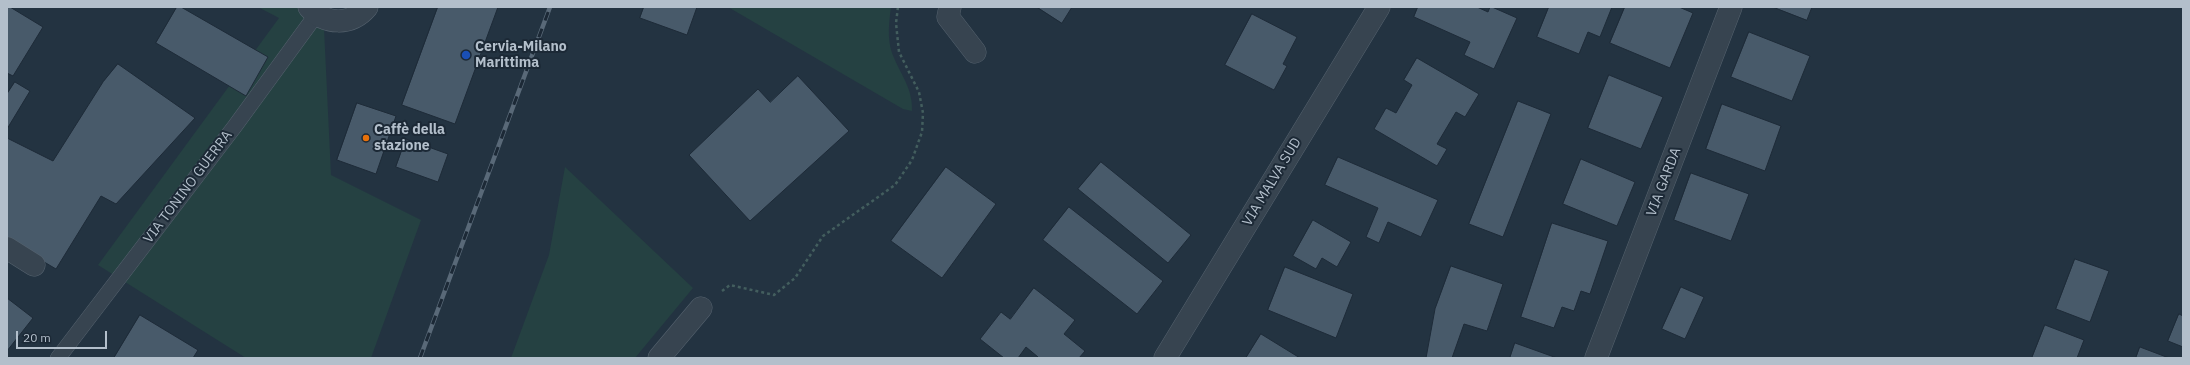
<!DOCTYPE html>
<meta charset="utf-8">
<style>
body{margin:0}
#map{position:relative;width:2190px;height:365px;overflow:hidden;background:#233341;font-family:"IBM Plex Sans",sans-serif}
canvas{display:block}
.frame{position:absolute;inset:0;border:8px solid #b3bfcb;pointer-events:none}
.scale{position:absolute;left:16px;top:331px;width:91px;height:18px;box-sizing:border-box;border:2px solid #b3bfcb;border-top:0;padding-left:5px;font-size:12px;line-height:14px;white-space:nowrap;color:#b3bfcb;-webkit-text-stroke:3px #1c2936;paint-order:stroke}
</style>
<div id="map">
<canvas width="2190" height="365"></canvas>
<div class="frame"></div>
<div class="scale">20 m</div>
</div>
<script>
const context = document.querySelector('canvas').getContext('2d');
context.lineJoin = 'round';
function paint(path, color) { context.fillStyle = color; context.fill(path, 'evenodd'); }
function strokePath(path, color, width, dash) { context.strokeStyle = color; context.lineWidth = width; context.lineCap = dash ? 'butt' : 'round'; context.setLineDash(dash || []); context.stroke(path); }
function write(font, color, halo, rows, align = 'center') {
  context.font = font + ' "IBM Plex Sans",sans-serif'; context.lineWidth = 4; context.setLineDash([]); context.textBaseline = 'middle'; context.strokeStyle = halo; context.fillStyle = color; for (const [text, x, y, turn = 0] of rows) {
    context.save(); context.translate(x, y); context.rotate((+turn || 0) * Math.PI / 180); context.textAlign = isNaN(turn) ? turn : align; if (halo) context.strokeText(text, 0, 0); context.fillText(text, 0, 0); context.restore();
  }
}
const green = new Path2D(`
 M258 7H323L331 175 421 220 371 358H246L98 265 279 18Z
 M728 7H891C889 22 887 38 892 53 900 74 913 88 912 111L903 109Z
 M565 167 693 288 635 358H511L549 255Z`);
const building = new Path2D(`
 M7 7H10L43 27 13 76 7 73Z
 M177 7H181L268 57 246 96 156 43Z
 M438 7H498L455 124 402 105Z
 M644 7H697L687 35 640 18Z
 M1037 7H1072L1062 23Z
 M1418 7H1477L1488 12 1490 7H1492L1517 18 1494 69 1464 55 1470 42 1414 17Z
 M1549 7H1612L1600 37 1588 32 1579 54 1537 37Z
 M1625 7H1679L1693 13 1670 68 1610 43Z
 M1773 7H1812L1807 20Z
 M1252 14 1297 37 1283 64 1287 66 1274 90 1225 65Z
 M1749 32 1810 56 1792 101 1731 77Z
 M1417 58 1479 94 1465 117 1456 112 1437 144 1447 149 1437 166 1374 129 1386 108 1396 113 1412 85 1404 80Z
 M118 64 195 118 116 204 101 196 56 269 7 240V138L53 161 103 82Z
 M1609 75 1663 97 1641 149 1588 128Z
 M798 76 849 131 750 221 689 155 758 89 770 102Z
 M15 82 30 91 7 129V94Z
 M1518 101 1551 114 1503 237 1469 224Z
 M357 103 396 116 376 174 337 160Z
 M1722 104 1781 126 1765 171 1706 149Z
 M406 139 448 154 438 182 396 167Z
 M1338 157 1438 200 1421 237 1388 222 1379 243 1366 237 1378 208 1325 185Z
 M1581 159 1635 182 1617 226 1563 204Z
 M1101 162 1191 235 1168 263 1078 189Z
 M946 167 996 204 942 278 891 241Z
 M1691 173 1749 194 1731 241 1674 220Z
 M1069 207 1163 281 1137 314 1043 240Z
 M1313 220 1351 242 1337 267 1322 258 1316 269 1293 256Z
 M1552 223 1608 241 1590 294 1581 291 1574 311 1562 307 1554 328 1521 317Z
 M2075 259 2109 271 2090 322 2056 309Z
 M1451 266 1503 284 1487 331 1464 324 1452 358H1426L1435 309Z
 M1285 267 1353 294 1336 338 1268 310Z
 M1681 287 1704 297 1685 339 1662 329Z
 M1034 288 1075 320 1064 334 1085 351 1079 358H1037L1038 357 1026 347 1018 358H1004L980 339 1001 312 1010 319Z
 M7 298 33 318 7 351Z
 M2179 314 2183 316V347L2168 341Z
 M140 315 198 350 193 358H114Z
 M2045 325 2084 340 2077 358H2032Z
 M1261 334 1300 358H1246Z
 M1515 343 1557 358H1510Z
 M2140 347 2169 358H2136Z`);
const path = new Path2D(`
 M722 291 730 285 774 295 795 278 823 236 895 185 912 160 922 132 923 113 919 92 899 52 896 23 898 7`);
const service = new Path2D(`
 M58 358 235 126 316 15`);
const minor = new Path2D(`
 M309 7C325 25 351 26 367 7
 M950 7 948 17 975 52
 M7 248 34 265
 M659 358 701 308
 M1596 358 1731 7`);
const tertiary = new Path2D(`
 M1165 358 1379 7`);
const rail = new Path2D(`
 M420 358 550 7`);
const markers = [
 [466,55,5,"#1a4fb4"],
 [366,138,4,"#e8710a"]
];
const poiNames = [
 ["Cervia-Milano",475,47],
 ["Marittima",475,63],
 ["Caffè della",374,130],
 ["stazione",374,146]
];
const streetNames = [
 ["VIA MALVA SUD",1272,182,-59],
 ["VIA GARDA",1664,182,-69],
 ["VIA TONINO GUERRA",188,187,-53]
];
paint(green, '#254142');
paint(building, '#485a6a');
strokePath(building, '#1e2b38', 1);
strokePath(service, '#55626e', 16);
strokePath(minor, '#55626e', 23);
strokePath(tertiary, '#55626e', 23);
strokePath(path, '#435e5e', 2.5, [3, 3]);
strokePath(service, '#374450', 15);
strokePath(minor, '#374450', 22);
strokePath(tertiary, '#374450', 22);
strokePath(rail, '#596978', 4.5);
strokePath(rail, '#1c2936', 3, [9]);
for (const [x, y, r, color] of markers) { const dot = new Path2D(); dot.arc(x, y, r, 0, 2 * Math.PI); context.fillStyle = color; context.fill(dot); strokePath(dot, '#1c2936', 1.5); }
write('bold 14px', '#b3bfcb', '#1c2936', poiNames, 'left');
write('14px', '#b3bfcb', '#1c2936', streetNames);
</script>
